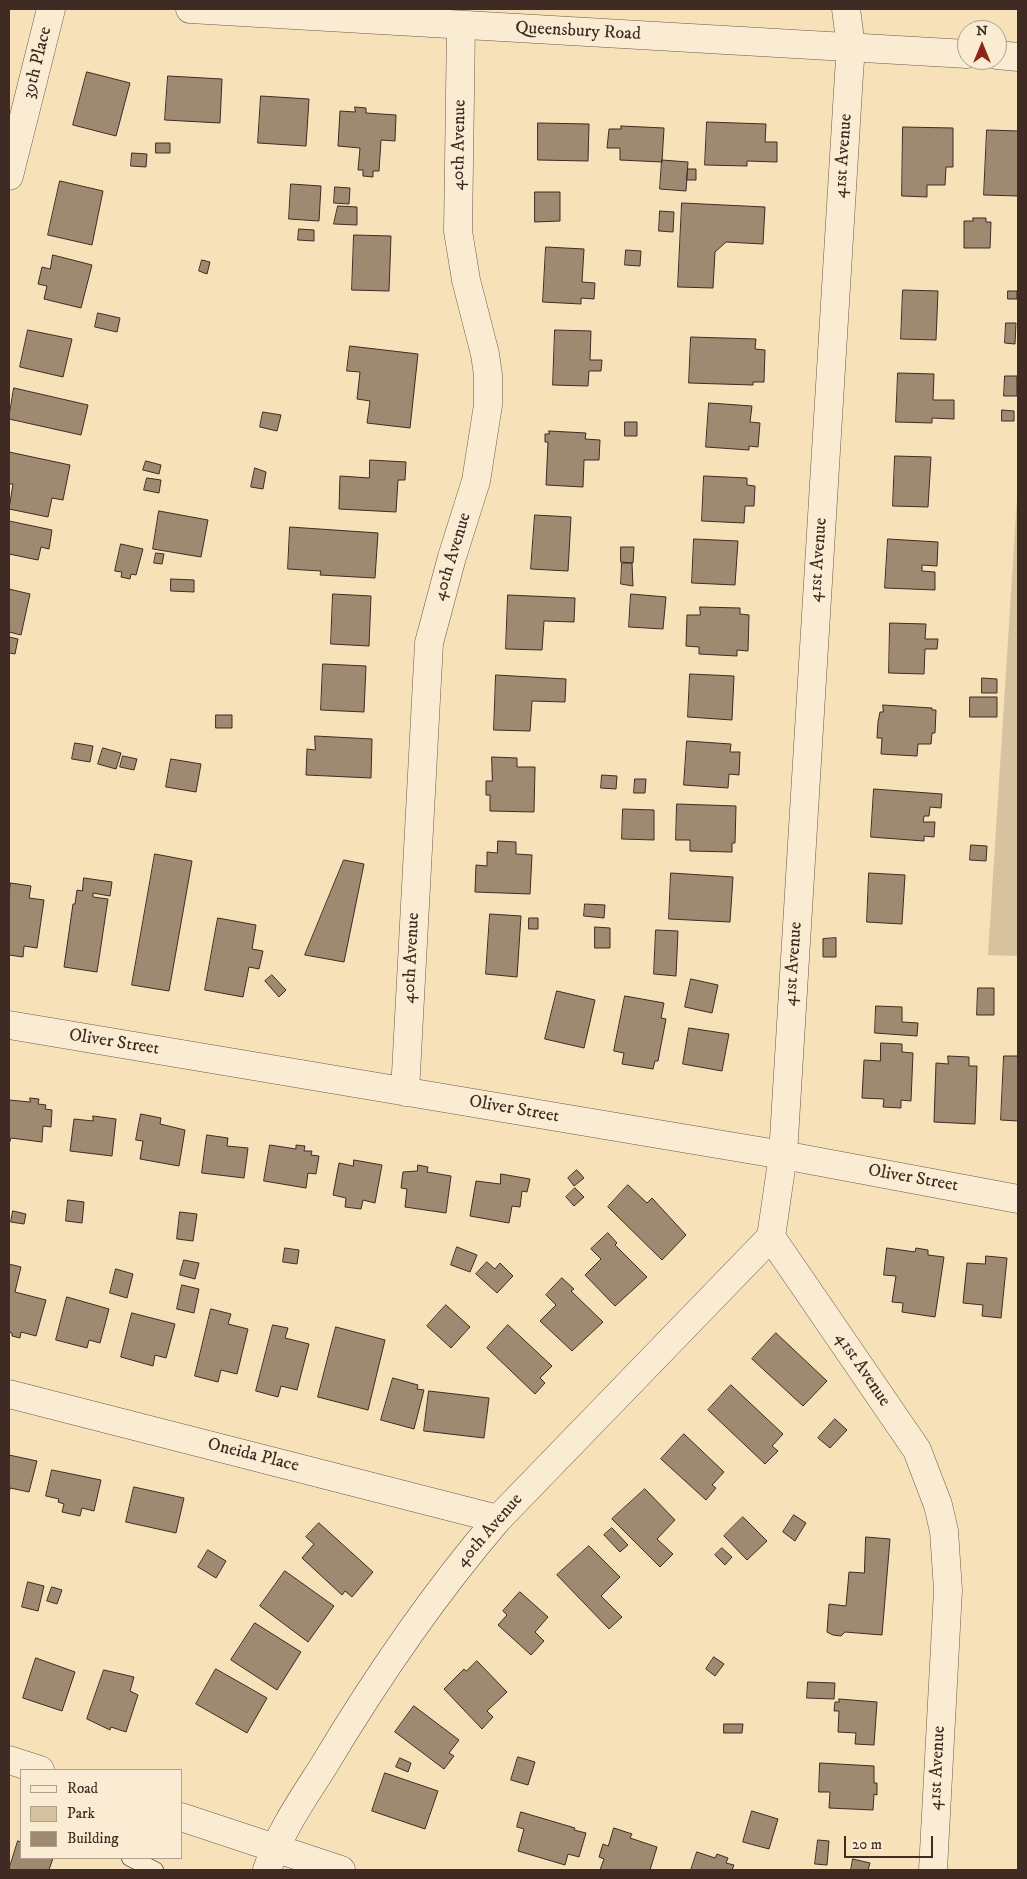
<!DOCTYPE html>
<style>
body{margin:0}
#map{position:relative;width:1027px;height:1879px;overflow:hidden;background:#f6e1b9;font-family:"IM FELL DW Pica",serif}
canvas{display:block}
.frame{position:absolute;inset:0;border:10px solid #3f2b23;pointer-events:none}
.legend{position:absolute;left:20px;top:1769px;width:162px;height:90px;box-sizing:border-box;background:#f9ecd2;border:1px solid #af9f8c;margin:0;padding:6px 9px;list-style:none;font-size:15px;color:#3f2b23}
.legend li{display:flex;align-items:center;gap:10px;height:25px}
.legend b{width:25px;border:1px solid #af9f8c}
.north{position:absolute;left:957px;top:20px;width:50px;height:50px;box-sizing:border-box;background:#f9ecd2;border:1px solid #af9f8c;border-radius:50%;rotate:0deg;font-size:14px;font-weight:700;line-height:20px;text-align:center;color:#3f2b23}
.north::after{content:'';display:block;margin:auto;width:18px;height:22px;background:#8f2418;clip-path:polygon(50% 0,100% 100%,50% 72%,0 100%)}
.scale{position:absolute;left:844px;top:1836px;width:89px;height:22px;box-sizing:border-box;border:2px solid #3f2b23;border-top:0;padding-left:6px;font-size:15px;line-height:18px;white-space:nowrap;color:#3f2b23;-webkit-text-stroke:4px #f9ecd2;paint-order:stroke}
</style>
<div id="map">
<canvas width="1027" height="1879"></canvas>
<div class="frame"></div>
<ul class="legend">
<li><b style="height:6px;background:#f9ecd2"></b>Road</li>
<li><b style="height:14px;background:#d7c2a0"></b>Park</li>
<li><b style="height:14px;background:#9e8a71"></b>Building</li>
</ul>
<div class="north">N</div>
<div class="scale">20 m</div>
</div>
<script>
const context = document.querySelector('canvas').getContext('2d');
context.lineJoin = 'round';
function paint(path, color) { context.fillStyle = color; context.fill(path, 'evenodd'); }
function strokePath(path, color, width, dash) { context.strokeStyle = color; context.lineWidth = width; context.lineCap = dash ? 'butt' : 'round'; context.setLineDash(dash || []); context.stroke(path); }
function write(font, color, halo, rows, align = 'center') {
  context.font = font + ' "IM FELL DW Pica",serif'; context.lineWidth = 4; context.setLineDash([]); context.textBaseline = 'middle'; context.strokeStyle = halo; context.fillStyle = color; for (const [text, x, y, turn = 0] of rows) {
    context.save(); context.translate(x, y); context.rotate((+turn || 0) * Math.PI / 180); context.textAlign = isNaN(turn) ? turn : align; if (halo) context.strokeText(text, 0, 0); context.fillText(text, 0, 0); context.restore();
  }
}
const green = new Path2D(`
 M1018 483V956L988 955Z`);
const building = new Path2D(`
 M87 72 130 83 116 136 73 125Z
 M168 76 222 79 220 123 165 120Z
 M261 96 309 99 306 146 258 143Z
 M355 107 366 108V113L396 115 395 141 381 140 379 171H373V177L363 176V170H358L360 148 338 146 340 111 355 112Z
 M707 122 766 124 765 142H777V162L747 161V166L705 165Z
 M538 123 589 124 588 161 538 160Z
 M621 126 664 128 662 162 620 160V148H607L609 129H621Z
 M903 127 953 128V167H946L945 185H927V197L902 196Z
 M987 130 1018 131V196L984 195Z
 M156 143H170V153H156Z
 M132 153 147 154 146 167 131 166Z
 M662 160 688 162 686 191 660 189Z
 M688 169H696V180H687Z
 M60 181 103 191 92 245 48 235Z
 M291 184 321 186 319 221 289 219Z
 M335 187 350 188 349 204 334 203Z
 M535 192H560V221L535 222Z
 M682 203 765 207 763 244 726 242 715 252 713 288 678 287Z
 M338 206 357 207V225L334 224Z
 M660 211 674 212 673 232 659 231Z
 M973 218H986V222H991L990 248H964V221H973Z
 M299 229 314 230V241L298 240Z
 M354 235 391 236 389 291 352 290Z
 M546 247 584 249 582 282 595 283 594 299 581 298V304L543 302Z
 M626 250 641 251 640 266 625 265Z
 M53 255 92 265 81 308 44 299 47 286 38 284 42 267 50 269Z
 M202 260 210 262 207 274 199 271Z
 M903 290 938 291 936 340 901 339Z
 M1008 291H1017V299H1008Z
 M98 313 120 318 117 332 95 327Z
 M1006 323H1016L1015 344 1005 343Z
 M28 330 72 339 63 377 20 367Z
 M555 330 591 331 590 360H602L601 371H589L588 386 553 385Z
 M691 337 756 339 755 349 765 350 764 382H753V385L689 383Z
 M350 346 418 354 410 428 367 423 370 401 357 399 360 372 347 371Z
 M898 373 934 374 933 400H954V419L932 418V423L896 422Z
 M1005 376H1017V396H1004Z
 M14 388 88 405 81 435 9 419Z
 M709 403 752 406 750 422 760 423 758 447 749 446V450L706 447Z
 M1002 410 1014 411V421H1002Z
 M263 412 281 415 277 431 260 427Z
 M625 422H637V436H625Z
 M549 431 586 433 585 439 600 440 599 460H584L583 487 546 485 548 442H545V434H549Z
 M9 452 70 465 63 500 52 498 48 517 9 509 13 484H9Z
 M895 456 931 457 928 507 893 506Z
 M370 460 406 462 405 480H398L396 512 339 509 340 476 369 478Z
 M146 461 161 465 159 474 143 470Z
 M255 468 266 472 263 489 251 487Z
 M704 476 747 478V485L755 486 754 506H745L744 523 702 521Z
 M147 478 161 480 159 493 144 490Z
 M159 511 208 520 201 557 153 549Z
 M535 515 571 517 568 571 531 569Z
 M9 521 52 530 49 549 41 547 38 560 9 554Z
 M290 527 378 533 375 578 320 575 321 571 288 569Z
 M694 539 738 541 735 585 692 583Z
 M888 539 938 542 937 566 922 565V571L935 572V590L885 588Z
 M121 544 143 549 136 575 131 574 130 579 121 577 122 572 115 571Z
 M621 547H634L633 563 621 562Z
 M156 553 164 554 162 564 154 563Z
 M622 563H632L633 586 621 584Z
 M171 579 194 580V592L171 591Z
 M9 589 30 594 21 635 9 632Z
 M333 594 371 596 369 646 331 644Z
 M631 594 666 597 663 629 629 627Z
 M508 595 575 598 574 622 544 621 542 650 506 649Z
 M700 607 740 608V614L749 615 748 651 737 650V656L699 654V647L686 646 687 615H700Z
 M890 623 926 624 925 639H938L937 649H925L924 674 889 673Z
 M9 637 18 639 15 654 9 653Z
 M323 664 366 666 364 712 321 710Z
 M690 674 734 676 732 720 688 717Z
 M496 675 566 679 565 702 532 701 530 731 494 730Z
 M982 678 997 679V693H982Z
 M970 697H997V717H970Z
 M883 705 932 708V710H936L935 733H932L931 744H918L917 756 881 754 882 738H877L878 722 880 712H883Z
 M216 715H232V728H216Z
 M315 736 372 739 371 778 306 775 307 749 315 750Z
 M687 741 731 744 730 752H740L739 775 729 774 728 788 684 785Z
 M75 743 93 746 90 762 72 759Z
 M103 748 121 753 116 769 98 764Z
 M123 756 137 759 134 770 120 767Z
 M492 757 517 758V767H535L534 812 490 811V795H486V781H492Z
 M171 759 201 764 196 792 166 787Z
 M602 775 617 776 616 789 601 788Z
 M635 779H646L645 793H634Z
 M874 789 942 794 941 808 930 807 929 816H924L923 822H935L934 837 924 836V841L871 837Z
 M677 804 736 806 735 843H732V852L690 851V840H676Z
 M623 809 654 810V840L622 839Z
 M498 841 516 842V854L532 855 530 894 475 892 476 865 487 866V852L497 853Z
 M971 845 987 846 986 861 970 860Z
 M155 854 192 861 169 991 132 985Z
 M344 860 364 864 344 962 305 955Z
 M671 873 733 877 730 922 669 919Z
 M869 873 905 875 902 924 867 922Z
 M84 878 112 882 110 896 93 893V897L108 899 97 972 64 967 73 904H75L77 890 82 891Z
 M11 883 31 886 29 898 44 900 37 948 24 946 23 957 9 955V892Z
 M585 904 605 905 604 918 584 916Z
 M490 914 521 916 517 977 486 974Z
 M218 918 256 925 252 949 263 951 259 969 249 967 243 997 205 990Z
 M529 918H538V929H529Z
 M595 927 610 928V948H595Z
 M656 930 678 931 676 976 654 974Z
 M836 938V957H823V939Z
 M272 975 286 990 279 997 265 981Z
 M691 979 718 985 712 1013 685 1007Z
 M978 988H994V1015H977Z
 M557 991 595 1000 584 1048 545 1039Z
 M625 996 664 1003 661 1018 666 1019 658 1061H655L653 1069 622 1064 624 1053 614 1051Z
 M876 1006 902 1007V1022L918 1023 917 1036 875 1033Z
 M689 1028 729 1034 722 1071 683 1064Z
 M881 1043 902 1044V1052L913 1053 911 1101 901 1100V1108L883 1107 884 1099 862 1098 864 1060 880 1061Z
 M948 1056 969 1057V1066H977L975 1124 934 1122 936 1063 948 1064Z
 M1004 1056H1018V1121L1001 1120Z
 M30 1098 39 1099 38 1104 46 1105 45 1109 52 1110 51 1127 43 1126 42 1142 11 1138 9 1144V1100L30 1102Z
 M141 1114 161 1118 160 1124 185 1130 179 1166 140 1159 143 1141 136 1140Z
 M93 1116 116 1119 112 1156 70 1151 74 1119 93 1121Z
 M207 1135 228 1138 227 1146 248 1148 244 1178 202 1173Z
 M270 1145 296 1149V1145L305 1146 304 1151H312L311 1155 319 1156 316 1174 308 1173 306 1188 264 1181Z
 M354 1160 382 1165 375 1203 363 1200 361 1209 345 1207 346 1198 333 1195 339 1163 353 1166Z
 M418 1165 428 1167 427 1172 451 1176 446 1213 405 1207 407 1189 401 1188 403 1172 417 1171Z
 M577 1170 584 1178 574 1186 568 1178Z
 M501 1174 530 1179 527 1192 522 1191 520 1207 512 1206 509 1223 470 1216 476 1181 500 1184Z
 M628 1185 647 1203 652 1198 686 1235 662 1260 608 1207Z
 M575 1188 584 1197 574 1206 566 1197Z
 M68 1200 84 1202 82 1223 66 1221Z
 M13 1211 26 1214 24 1224 11 1222Z
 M180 1212 197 1214 193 1241 177 1239Z
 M608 1233 617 1243 615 1245 647 1277 615 1306 585 1275 601 1259 591 1249Z
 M457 1247 477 1255 470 1272 451 1265Z
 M285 1248 299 1250 297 1264 283 1262Z
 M887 1248 915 1252 916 1248 928 1250V1255L944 1257 935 1317 902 1312 903 1303 892 1302 896 1276 884 1275Z
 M986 1256 1007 1258 1001 1318 982 1316 983 1305 963 1303 967 1263 985 1264Z
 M184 1260 199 1263 195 1279 180 1275Z
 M487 1262 495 1269 500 1263 513 1276 497 1293 476 1274Z
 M9 1264 21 1267 15 1292 46 1300 36 1336 21 1332 20 1338 12 1336V1333L9 1332Z
 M116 1269 133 1274 127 1298 110 1293Z
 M562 1278 574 1289 571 1291 603 1322 572 1351 540 1321 556 1305 546 1295Z
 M182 1285 199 1289 194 1313 177 1309Z
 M67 1297 109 1309 100 1343 89 1340 87 1348 56 1340Z
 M446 1305 470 1327 451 1348 427 1326Z
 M211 1309 231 1314 228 1324 248 1329 237 1374 221 1370 218 1382 195 1376Z
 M132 1313 175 1324 166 1358 155 1355 153 1366 121 1357Z
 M273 1325 288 1328 285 1338 309 1344 297 1390 281 1386 278 1397 256 1391Z
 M508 1325 552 1366 540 1378 545 1383 535 1394 487 1348Z
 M336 1327 385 1340 368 1410 318 1397Z
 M776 1333 827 1381 803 1406 752 1359Z
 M393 1378 418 1385 417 1389 424 1390 414 1429 381 1420Z
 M731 1385 783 1434 772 1446 778 1451 765 1464 708 1410Z
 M429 1391 489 1398 484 1438 424 1431Z
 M835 1419 847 1430 830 1448 818 1438Z
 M684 1434 724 1472 712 1485 716 1488 706 1500 661 1459Z
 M9 1455 37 1461 29 1492 10 1488 9 1495Z
 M52 1470 101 1480 94 1511 82 1508 80 1516 62 1512 64 1504 58 1502 59 1499 46 1496Z
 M134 1487 184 1498 176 1533 126 1522Z
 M645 1489 675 1520 657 1539 673 1554 660 1567 612 1519Z
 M794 1515 806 1523 795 1541 783 1532Z
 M743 1517 767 1541 747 1560 724 1536Z
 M319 1523 373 1572 352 1597 345 1591 342 1595 302 1558 314 1544 306 1537Z
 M612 1528 628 1545 620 1552 604 1535Z
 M866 1537 890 1539 882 1635 845 1632 841 1636 833 1635 827 1632 829 1604 846 1606 849 1572 864 1573Z
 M589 1546 620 1577 601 1596 622 1617 609 1629 557 1575Z
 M722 1548 732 1557 725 1565 715 1555Z
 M208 1550 226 1561 216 1578 198 1567Z
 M285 1571 334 1606 308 1642 260 1606Z
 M28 1582 44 1586 38 1611 22 1607Z
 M52 1587 62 1590 57 1604 47 1601Z
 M520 1592 548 1617 535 1632 544 1641 531 1655 498 1625 507 1615 503 1611Z
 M255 1623 301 1652 277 1690 231 1660Z
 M714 1657 724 1664 715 1676 706 1669Z
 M36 1658 75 1672 62 1711 23 1698Z
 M477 1661 507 1692 487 1711 493 1717 482 1729 444 1689 464 1669 466 1671Z
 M216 1669 267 1698 247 1733 196 1704Z
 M104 1670 134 1677 130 1691 138 1695 126 1732 111 1727 110 1730 87 1719Z
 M808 1682 835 1683 834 1699 807 1698Z
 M839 1699 877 1702 874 1745 855 1744 856 1733 838 1732 839 1711H834L835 1702H839Z
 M414 1706 459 1740 449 1753 454 1756 444 1769 395 1732Z
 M724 1724H743L742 1733H724Z
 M518 1757 535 1762 528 1785 511 1780Z
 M400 1758 411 1763 408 1772 396 1767Z
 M820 1763 874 1766V1783H877V1795L874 1794 873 1810 829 1808 830 1792H819Z
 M385 1773 438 1791 425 1829 372 1811Z
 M752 1811 778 1819 769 1849 743 1842Z
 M521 1812 575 1828 574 1830 586 1833 579 1857 568 1854 565 1865 518 1851 524 1829 517 1827Z
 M614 1828 632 1834 630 1838 657 1847 650 1870H600L604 1859 599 1857 603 1844 608 1846Z
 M818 1840 829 1841 827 1865 815 1864Z
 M18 1841 21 1842V1858H53L49 1870H9Z
 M697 1852 715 1858 717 1854 728 1858 726 1863 734 1865 732 1870H691Z
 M853 1859 870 1863 868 1870H851Z`);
const service = new Path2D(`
 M130 1858 155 1870`);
const minor = new Path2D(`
 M846 9 851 47 849 74 783 1155 771 1237 917 1450 938 1505 944 1531 948 1590 933 1870
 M9 176 51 9
 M9 1025 783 1155 1018 1199
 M405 1092 429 643 452 557 476 481 488 405V375L485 354 466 280 458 231 461 26
 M9 1394 498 1519
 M9 1760 40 1770
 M181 1817 341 1870
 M267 1870C279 1833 302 1800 323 1767 375 1680 432 1596 498 1519L771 1237`);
const tertiary = new Path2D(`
 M190 9 967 54
 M997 55 1018 57`);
const streetNames = [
 ["Queensbury Road",578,32,3],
 ["39th Place",38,63,-76],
 ["40th Avenue",460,145,-89],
 ["41st Avenue",844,156,-86],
 ["40th Avenue",453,557,-73],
 ["41st Avenue",819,560,-86],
 ["40th Avenue",412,958,-87],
 ["41st Avenue",794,964,-86],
 ["Oliver Street",114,1043,9],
 ["Oliver Street",514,1110,10],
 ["Oliver Street",913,1179,10],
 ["41st Avenue",862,1370,56],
 ["Oneida Place",253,1456,14],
 ["40th Avenue",490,1531,-49],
 ["41st Avenue",938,1768,-87]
];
paint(green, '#d7c2a0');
paint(building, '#9e8a71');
strokePath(building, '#3f2b23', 1);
strokePath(service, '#6d5848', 18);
strokePath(minor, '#6d5848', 29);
strokePath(tertiary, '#6d5848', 29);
strokePath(service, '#f9ecd2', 16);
strokePath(minor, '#f9ecd2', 28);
strokePath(tertiary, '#f9ecd2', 28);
write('18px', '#3f2b23', '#f9ecd2', streetNames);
</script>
